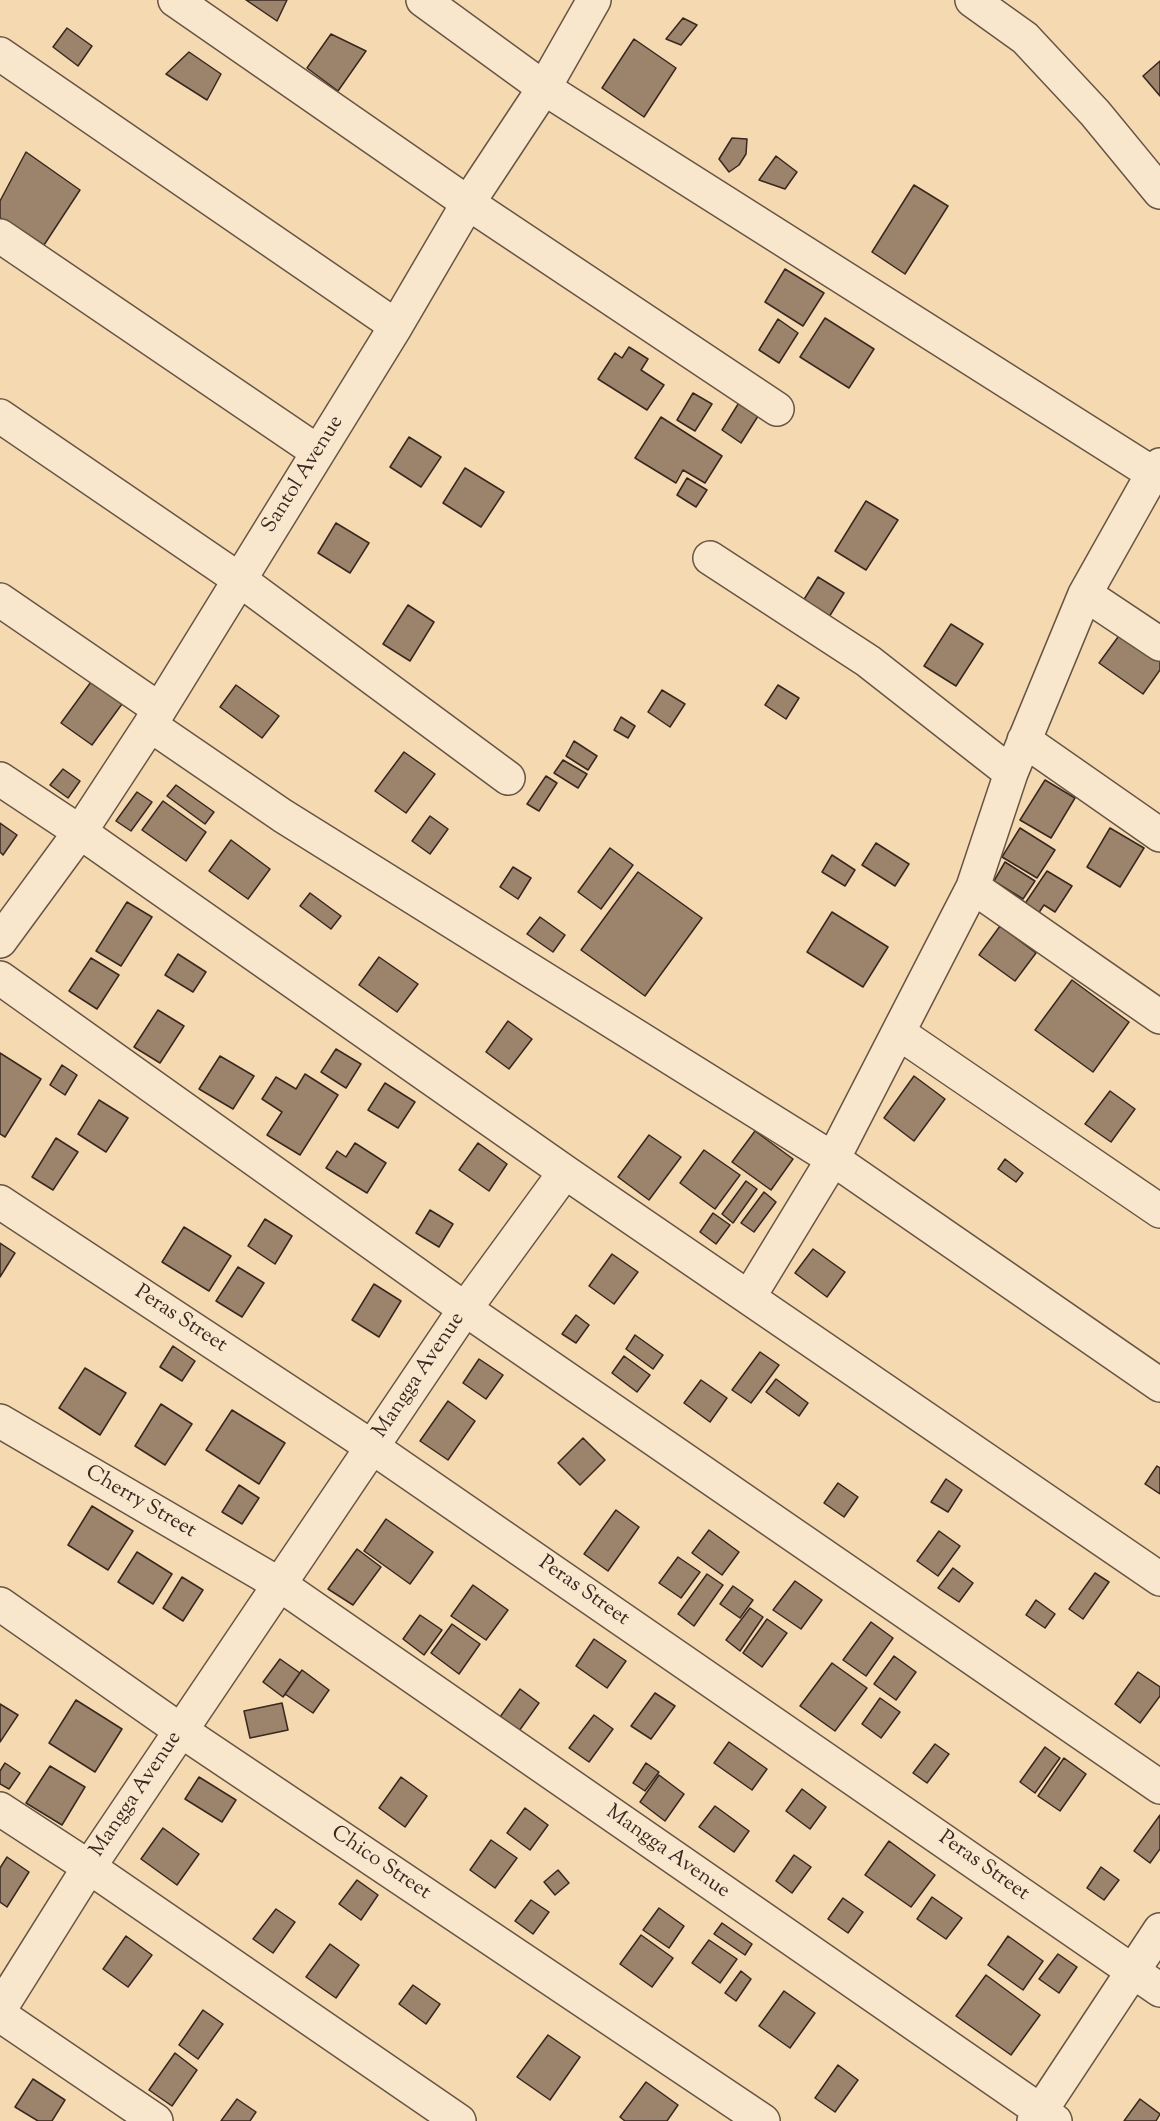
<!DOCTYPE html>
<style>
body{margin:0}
canvas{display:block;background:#f5dab1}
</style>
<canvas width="1160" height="2121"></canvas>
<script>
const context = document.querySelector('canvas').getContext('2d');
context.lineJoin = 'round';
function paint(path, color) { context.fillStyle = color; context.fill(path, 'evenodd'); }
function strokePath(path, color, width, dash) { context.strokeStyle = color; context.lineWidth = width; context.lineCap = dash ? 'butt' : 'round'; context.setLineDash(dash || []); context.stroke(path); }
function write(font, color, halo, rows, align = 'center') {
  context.font = font + ' "Sorts Mill Goudy",serif'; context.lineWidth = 5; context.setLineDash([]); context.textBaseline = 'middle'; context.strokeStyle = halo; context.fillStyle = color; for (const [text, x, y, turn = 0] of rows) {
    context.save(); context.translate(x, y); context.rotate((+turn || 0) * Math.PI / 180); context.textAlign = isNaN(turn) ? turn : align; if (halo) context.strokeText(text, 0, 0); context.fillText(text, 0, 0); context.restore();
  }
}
const building = new Path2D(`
 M246 0H287L277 21Z
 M683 18 697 25 681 45 666 39Z
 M67 28 92 46 78 66 53 47Z
 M331 34 366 51 338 91 307 68Z
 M634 39 676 68 644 117 602 88Z
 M189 52 221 74 207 100 166 74Z
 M1160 61V96L1143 76Z
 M732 138 747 139 746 154 739 165 729 172 719 159Z
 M26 152 80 190 44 245 0 218V201Z
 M776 156 797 172 785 189 759 180Z
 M914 185 948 206 905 274 872 252Z
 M785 269 824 293 803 326 765 302Z
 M825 318 874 349 849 388 800 357Z
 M778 319 798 333 779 363 759 350Z
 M629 347 648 359 641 370 664 385 647 410 598 379 615 353 622 358Z
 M693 393 712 404 695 431 677 420Z
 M740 401 760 413 741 443 722 430Z
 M661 417 722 456 705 483 683 470 676 483 635 458Z
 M409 437 441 457 421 487 390 467Z
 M465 468 504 492 481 527 443 503Z
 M687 478 707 490 696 507 677 495Z
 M866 501 898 520 866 570 835 551Z
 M336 523 369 543 350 573 318 553Z
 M818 577 844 593 824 625 798 609Z
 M408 605 434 622 410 661 383 644Z
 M951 624 983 644 956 686 924 666Z
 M1121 633 1160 660V670L1143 694 1099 663Z
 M91 682 122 704 92 745 61 723Z
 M236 685 279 716 262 738 220 707Z
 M778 685 799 698 786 719 765 705Z
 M662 690 685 704 670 727 648 712Z
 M621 717 635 726 628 738 614 730Z
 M574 741 597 756 588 770 566 756Z
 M404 752 435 774 406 813 375 791Z
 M563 760 587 774 578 788 554 773Z
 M63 769 80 781 68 798 50 785Z
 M546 776 557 783 539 811 527 804Z
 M1045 780 1075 798 1051 838 1020 820Z
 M176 785 214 812 205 824 167 796Z
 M137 792 152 802 131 831 116 821Z
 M163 801 206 832 186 861 142 830Z
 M430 816 448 829 430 854 412 841Z
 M0 823 17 835 3 855 0 852Z
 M1020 828 1055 850 1037 878 1002 857Z
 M1110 828 1144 848 1120 887 1087 867Z
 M231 840 270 869 248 899 209 871Z
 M876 843 909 864 895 886 862 865Z
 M610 848 633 865 601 909 578 892Z
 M832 855 855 870 845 886 822 872Z
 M1005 862 1035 881 1023 899 994 881Z
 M513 867 531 878 518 899 500 887Z
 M1047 871 1072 886 1055 912 1044 905 1038 914 1024 905Z
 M638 872 702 918 645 996 581 950Z
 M310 893 341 916 331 929 300 906Z
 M127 902 152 917 121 966 96 951Z
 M832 912 888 947 863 987 807 952Z
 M540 917 565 935 553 952 527 934Z
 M1000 926 1036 953 1015 981 979 955Z
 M178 954 206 972 193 992 165 975Z
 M379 957 418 984 397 1012 359 985Z
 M91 958 119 975 97 1009 69 991Z
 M1072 980 1129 1022 1093 1072 1035 1030Z
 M158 1010 184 1026 160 1063 134 1047Z
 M508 1021 532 1039 509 1069 486 1052Z
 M336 1049 361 1064 346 1088 321 1072Z
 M0 1053 41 1079 5 1137 0 1134Z
 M220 1056 254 1076 233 1109 199 1089Z
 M62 1065 77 1075 65 1095 50 1085Z
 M305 1074 338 1095 300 1155 267 1135 282 1112 262 1099 276 1077 296 1089Z
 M914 1076 945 1099 914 1141 884 1118Z
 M385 1083 415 1102 398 1128 368 1110Z
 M1110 1091 1135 1109 1111 1142 1085 1124Z
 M99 1100 128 1118 106 1152 78 1134Z
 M755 1131 793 1159 771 1190 732 1162Z
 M649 1135 681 1157 649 1200 618 1177Z
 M56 1138 78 1152 53 1190 32 1177Z
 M355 1143 386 1163 367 1193 326 1168 337 1151 346 1157Z
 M478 1143 507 1164 489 1191 459 1170Z
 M704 1150 740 1175 715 1209 680 1183Z
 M1005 1159 1023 1173 1016 1182 998 1169Z
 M746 1181 757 1189 733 1223 722 1214Z
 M764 1192 776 1202 754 1232 741 1223Z
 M430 1210 453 1224 439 1247 416 1233Z
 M713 1213 730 1225 716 1244 700 1232Z
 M265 1219 292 1236 275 1264 248 1246Z
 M184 1227 231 1256 209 1291 162 1262Z
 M0 1243 15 1253 0 1277Z
 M813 1249 845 1272 827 1297 795 1273Z
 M612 1254 638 1272 614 1304 589 1286Z
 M238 1267 264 1283 242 1317 216 1301Z
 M374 1284 401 1301 379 1337 352 1320Z
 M576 1315 589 1325 576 1343 562 1334Z
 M635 1335 663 1355 653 1369 626 1349Z
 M173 1346 195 1361 182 1381 160 1367Z
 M760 1352 779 1365 751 1403 732 1390Z
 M624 1356 650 1375 637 1392 612 1373Z
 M479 1359 503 1375 486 1399 463 1383Z
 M85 1368 126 1393 100 1435 59 1408Z
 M776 1379 808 1403 799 1416 766 1392Z
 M701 1380 727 1398 710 1422 684 1403Z
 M448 1401 475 1421 448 1460 420 1441Z
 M161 1404 192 1424 165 1465 135 1446Z
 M232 1410 285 1443 259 1484 206 1450Z
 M583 1438 605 1460 580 1485 558 1463Z
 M1157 1466 1160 1468V1494L1145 1484Z
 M946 1479 962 1490 948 1512 931 1502Z
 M838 1483 858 1497 844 1517 824 1503Z
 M239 1485 259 1498 242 1524 222 1512Z
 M92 1506 133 1531 108 1570 68 1545Z
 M616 1510 639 1527 608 1571 584 1554Z
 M386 1519 433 1552 410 1584 364 1551Z
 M709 1530 739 1552 722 1575 692 1553Z
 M939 1531 960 1546 938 1576 917 1561Z
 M357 1549 381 1567 353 1605 328 1589Z
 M137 1552 172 1574 153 1604 118 1582Z
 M678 1557 700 1572 681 1598 659 1583Z
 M953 1568 973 1583 959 1602 938 1588Z
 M1095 1573 1109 1582 1083 1619 1069 1609Z
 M707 1574 723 1585 694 1626 678 1614Z
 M182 1577 203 1590 183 1621 163 1608Z
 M795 1581 822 1600 801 1629 773 1610Z
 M473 1585 508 1610 486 1640 451 1616Z
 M733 1586 753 1600 740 1618 720 1604Z
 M1036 1600 1055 1614 1045 1628 1026 1615Z
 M750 1608 763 1617 740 1651 726 1640Z
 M420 1615 442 1630 424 1655 403 1639Z
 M767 1619 787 1633 762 1667 743 1653Z
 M871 1622 893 1638 866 1676 843 1660Z
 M452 1624 480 1644 459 1674 431 1653Z
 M594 1639 626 1661 607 1688 576 1666Z
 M894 1656 916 1672 896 1700 874 1684Z
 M280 1659 300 1673 283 1697 263 1682Z
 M832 1663 867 1688 835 1731 800 1706Z
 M302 1670 329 1690 313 1713 285 1694Z
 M1138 1672 1160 1687V1696L1140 1723 1115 1704Z
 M520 1689 539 1703 519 1731 500 1717Z
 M655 1693 675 1706 651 1739 631 1726Z
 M880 1698 900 1712 881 1738 862 1724Z
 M76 1700 122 1729 95 1772 49 1743Z
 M282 1703 288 1730 250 1738 244 1711Z
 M0 1704 18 1715 0 1742Z
 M594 1715 613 1729 589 1762 569 1748Z
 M729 1742 767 1769 752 1790 714 1763Z
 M935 1744 949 1754 927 1783 913 1773Z
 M1045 1747 1060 1758 1035 1793 1020 1782Z
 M1064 1758 1086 1774 1060 1811 1038 1796Z
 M5 1763 20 1773 9 1789 0 1784V1771Z
 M646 1763 659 1772 645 1791 633 1783Z
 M50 1766 85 1787 62 1825 26 1803Z
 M659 1775 684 1794 665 1821 640 1802Z
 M199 1777 236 1800 222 1822 185 1799Z
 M401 1777 427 1796 405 1827 379 1808Z
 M802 1789 826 1807 810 1829 786 1811Z
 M715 1806 749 1831 734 1852 699 1827Z
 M525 1808 548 1825 530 1850 507 1833Z
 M1160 1815V1849L1150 1863 1134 1851Z
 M163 1828 199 1854 177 1885 141 1859Z
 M491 1840 517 1858 495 1888 470 1870Z
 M889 1841 935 1875 911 1907 865 1875Z
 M794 1855 811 1867 792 1893 776 1881Z
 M7 1857 29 1872 7 1907 0 1902V1868Z
 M1101 1867 1119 1880 1104 1900 1087 1888Z
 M558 1870 569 1883 555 1895 544 1882Z
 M357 1880 378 1895 361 1920 339 1904Z
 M932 1897 962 1918 946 1939 917 1919Z
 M843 1898 863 1912 848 1933 828 1919Z
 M531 1900 549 1912 533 1934 515 1921Z
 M659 1908 684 1926 669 1948 643 1930Z
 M276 1909 295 1922 273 1953 253 1939Z
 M722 1923 752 1944 745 1955 714 1934Z
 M641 1935 673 1958 652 1987 620 1964Z
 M126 1936 152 1955 128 1987 103 1969Z
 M1008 1936 1043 1961 1023 1990 988 1965Z
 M709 1940 737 1959 720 1983 692 1963Z
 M330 1944 359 1965 336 1998 306 1977Z
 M1058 1954 1077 1967 1059 1993 1039 1979Z
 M741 1971 751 1979 736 2001 725 1993Z
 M986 1975 1040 2015 1011 2055 956 2016Z
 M413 1985 440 2004 426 2024 399 2004Z
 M784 1991 815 2013 790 2048 759 2026Z
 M203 2010 223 2024 198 2059 179 2045Z
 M548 2035 580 2057 550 2100 517 2077Z
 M175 2053 197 2070 172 2106 149 2090Z
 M838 2065 858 2080 835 2112 815 2098Z
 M33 2079 65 2100 52 2121H38L15 2107Z
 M646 2082 678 2105 667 2121H625L620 2117Z
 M237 2099 256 2112 250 2121H221Z
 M1140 2099 1160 2114 1156 2121H1124Z`);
const minor = new Path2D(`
 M175 0 468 203 777 409
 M423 0 544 88 1160 478
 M972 0 1025 38 1095 113 1160 192
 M0 54 396 326
 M0 236 318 452
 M0 416 240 580 508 778
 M710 558 868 661 1011 773
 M1085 594 1160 644
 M0 600 159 709
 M150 725 283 816 833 1159 1160 1385
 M1024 740 1160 835
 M0 779 80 832 565 1172 1160 1579
 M973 887 1160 1017
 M0 941 80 832 150 725 396 326 468 203 544 88 594 0
 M0 978 465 1309 1160 1787
 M899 1033 1160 1211
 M0 1202 372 1447 1160 1990
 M749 1297 833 1159 973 887 1011 773 1085 594 1153 473 1160 465
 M0 1421 279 1584 1055 2121
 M0 1604 180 1730 763 2121
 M0 1809 89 1867 459 2121
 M0 2009 89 1867 465 1309 565 1172
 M0 2015 156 2121
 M1034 2121 1160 1930`);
const streetNames = [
 ["Santol Avenue",304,475,-58],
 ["Peras Street",180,1320,33],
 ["Mangga Avenue",420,1376,-56],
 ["Cherry Street",140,1503,30],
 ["Peras Street",583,1592,35],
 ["Mangga Avenue",137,1795,-56],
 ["Mangga Avenue",667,1853,35],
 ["Chico Street",380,1864,34],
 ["Peras Street",983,1867,35]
];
paint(building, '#9b846b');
strokePath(building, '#392720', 1.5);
strokePath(minor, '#685444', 36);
strokePath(minor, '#f8e7cc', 33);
write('21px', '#392720', '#f8e7cc', streetNames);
</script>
